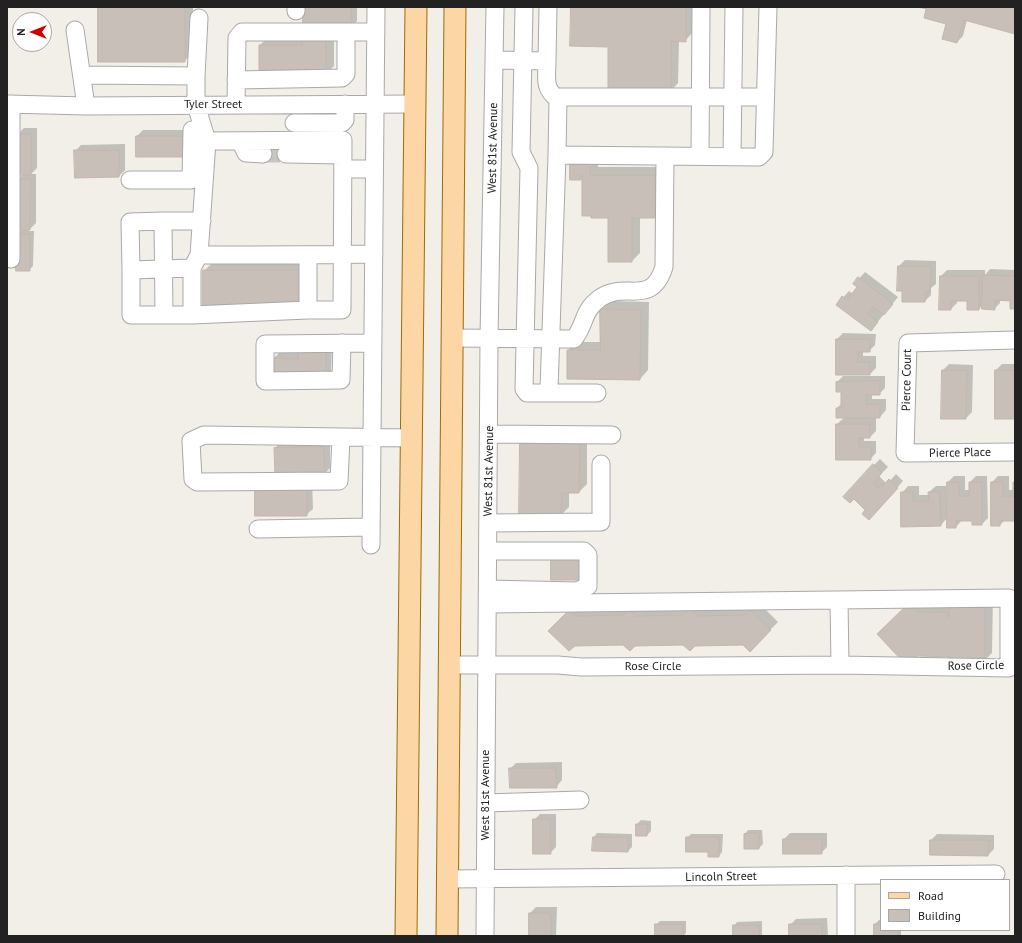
<!DOCTYPE html>
<style>
body{margin:0}
#map{position:relative;width:1022px;height:943px;overflow:hidden;background:#f2efe9;font-family:"PT Sans",sans-serif}
canvas{display:block}
.frame{position:absolute;inset:0;border:8px solid #222;pointer-events:none}
.legend{position:absolute;left:880px;top:879px;width:130px;height:52px;box-sizing:border-box;background:#fff;border:1px solid #a7a7a7;margin:0;padding:5px 7px;list-style:none;font-size:12px;color:#222}
.legend li{display:flex;align-items:center;gap:8px;height:20px}
.legend b{width:20px;border:1px solid #a7a7a7}
.north{position:absolute;left:12px;top:12px;width:40px;height:40px;box-sizing:border-box;background:#fff;border:1px solid #a7a7a7;border-radius:50%;rotate:270deg;font-size:11px;font-weight:700;line-height:16px;text-align:center;color:#222}
.north::after{content:'';display:block;margin:auto;width:14px;height:18px;background:#d40000;clip-path:polygon(50% 0,100% 100%,50% 72%,0 100%)}
</style>
<div id="map">
<canvas width="1022" height="943"></canvas>
<div class="frame"></div>
<ul class="legend">
<li><b style="height:5px;background:#fcd6a4"></b>Road</li>
<li><b style="height:11px;background:#c7bfb8"></b>Building</li>
</ul>
<div class="north">N</div>
</div>
<script>
const context = document.querySelector('canvas').getContext('2d');
context.lineJoin = 'round';
function paint(path, color) { context.fillStyle = color; context.fill(path, 'evenodd'); }
function strokePath(path, color, width, dash) { context.strokeStyle = color; context.lineWidth = width; context.lineCap = dash ? 'butt' : 'round'; context.setLineDash(dash || []); context.stroke(path); }
function write(font, color, halo, rows, align = 'center') {
  context.font = font + ' "PT Sans",sans-serif'; context.lineWidth = 3.5; context.setLineDash([]); context.textBaseline = 'middle'; context.strokeStyle = halo; context.fillStyle = color; for (const [text, x, y, turn = 0] of rows) {
    context.save(); context.translate(x, y); context.rotate((+turn || 0) * Math.PI / 180); context.textAlign = isNaN(turn) ? turn : align; if (halo) context.strokeText(text, 0, 0); context.fillText(text, 0, 0); context.restore();
  }
}
const shadow = new Path2D(`
 M99 7H193V53L184 61Z
 M304 7H357V21L351 27Z
 M572 7H694L693 32 685 41H679L678 83 670 92 609 46Z
 M921 7H1015V32L967 20 963 36 957 42 947 24 928 9Z
 M334 29V66L326 74 260 45 268 37Z
 M24 128H37V168L31 174H36V223L28 231H34L33 266 29 270 17 234 23 229 18 180 23 174 18 134Z
 M143 130H193V150L137 136Z
 M125 144V170L119 176 75 151 81 145Z
 M598 163V167H663V209L654 217H640V253L632 261 609 217 583 176 580 179 571 164Z
 M905 260 936 261V284L931 288V295L925 301 903 290 899 266Z
 M307 262 308 296 204 271 212 263Z
 M990 269 1015 270V308L1011 300 1000 299V303L994 309 984 304 979 309 968 300H957V303L951 309H941V276L947 270H985V275Z
 M865 272 898 297 871 330 837 304 849 291 853 294 858 287 854 284Z
 M610 301 649 302 648 370 640 379 568 350 577 342H601V310Z
 M843 333 876 334 875 345 869 351H863V356H876V368L869 375 837 374V339Z
 M332 346 331 371 325 377 273 359 279 353H299Z
 M949 364 973 365 972 412 966 418H942L943 370Z
 M1002 364H1015V418L996 370Z
 M843 376H885V388L879 394H872V399H886V410L880 417H876V431L870 437H864V441H876V453L870 459H837V424L845 417 837 408 842 403V391L837 382Z
 M529 435H587V484L579 492H569V507L561 515 520 514 521 443Z
 M330 441V468L324 474 275 448 281 442Z
 M880 459 888 467 879 476 887 484 896 474 903 481 875 513 867 510 854 498 874 465Z
 M954 476H965V490H970V482L976 476H987L988 518 982 524 973 520H962L956 527 948 517 941 525 902 493 908 486H919V495H930L929 492 936 486H946V498H948V482Z
 M998 476H1009V490H1014L1015 481V520H1005L1000 525 992 482Z
 M312 479 313 509 306 515H256Z
 M993 593 992 653 984 661 950 656 878 634 918 595Z
 M578 602 759 603 778 622 750 650 743 644H623L550 631Z
 M562 762V780L556 787 510 769 516 763Z
 M540 814H556V847L550 853 534 820Z
 M641 820 651 821V831L647 835 637 824Z
 M748 830H762L763 844 759 848 745 834Z
 M597 833 632 834V847L628 851 594 837Z
 M790 833H827V847L821 853H784V839Z
 M691 834H723L722 852 719 856 709 851 687 838Z
 M937 834 994 835V849L988 855 931 840Z
 M536 907H557L556 936H530V913Z
 M827 918 828 936H790V925L796 919Z
 M879 920H881V930H901V936H875V924Z
 M660 921H686V933L683 936H656V925Z
 M762 921V936H734V926L737 922Z`);
const building = new Path2D(`
 M98 7H185V62H98Z
 M303 7H351V28H303Z
 M571 7H686V42L671 41V93L608 92V47L570 46Z
 M917 7H1015V34L964 20 957 43 942 39 946 24 924 18 926 9Z
 M302 37H326V75H259V45H302Z
 M17 134H31V175H18Z
 M136 136H187V157H136Z
 M74 150H119V177L75 178Z
 M570 163H596V167H590V175H655V218H632V262H608V218H591V216H582V175H581V180H570Z
 M17 179H31L30 230H16Z
 M16 234H30V271H16Z
 M898 266H931L930 291H926L925 302H902V291H897Z
 M203 270H300V305L203 306Z
 M983 275 1015 276V309H1010V301L995 300V310L982 309Z
 M940 276H979V310H967V301H951V310H939Z
 M858 277 893 304 884 315 873 307 868 314 878 322 871 331 836 305 842 296 847 300 857 287 853 284Z
 M600 309 641 310 640 380 567 379V350H600Z
 M836 339H870V352H858V362H870V375H836Z
 M298 351 326 352V378L271 377 272 358 298 359Z
 M942 370H967L966 419H941Z
 M995 370H1015V419H995Z
 M880 381V395H866V404H880V418H836V408H841V392H836V382Z
 M836 424H870V438H859V447H871V460H836Z
 M520 443H580L579 493H562L561 516 519 515Z
 M324 447 325 475 275 476 274 448Z
 M873 464 882 473 873 483 880 489 889 479 898 488 869 520 862 514 865 510 854 499 850 503 843 497Z
 M947 482H959V496H969V482H982V525H972V521H956V528H947Z
 M991 482H1003V496H1013V482H1015V521H1000V526H991Z
 M255 485H307V516H255Z
 M901 492H913V501H929L928 492H940L941 526 901 527Z
 M551 558H582V580H551Z
 M949 601H985V662H949V657L918 656 907 666 877 634 909 603 918 612H945L949 617Z
 M690 609 697 616 745 615 750 610 771 630 750 652 743 645 695 646 690 651 683 645 635 646 630 651 623 645 575 646 569 651 548 631 569 610 576 616 624 615 629 610 636 616 684 615Z
 M509 768H556L557 788H510Z
 M533 819H550L551 854H533Z
 M636 824H648L647 836H636Z
 M759 833V849H744V834Z
 M593 837H628V852L592 851Z
 M686 837H719V857H708V852H686Z
 M783 839H822V854H783Z
 M930 840H989L988 856 930 855Z
 M529 913H551V936H529Z
 M655 924H683V936H655Z
 M789 924H822V936H789Z
 M874 924H881V930H898V936H874Z
 M733 925H759V936H733Z`);
const minorTunnel = new Path2D(`
 M263 154H286`);
const minor = new Path2D(`
 M296 7V11
 M524 7 521 152 529 168 524 389 527 393H546L549 389 557 155
 M75 30 86 106
 M494 60 547 61 548 7
 M547 61C547 77 543 89 558 99L557 155 759 157 764 152 768 7
 M82 75 196 76V105L207 141
 M196 76 199 18
 M236 80 342 78 346 74V32
 M556 97H765
 M7 104 86 106 415 104
 M11 104V259
 M236 105 237 38 242 32H376
 M294 123H342L345 120V104
 M240 141 246 153 263 154
 M286 154 343 155
 M700 156 701 7
 M732 156 734 7
 M343 169H374
 M130 180H191L192 130H203
 M163 221H202
 M199 255 207 141 343 140 342 310H308
 M308 255V310L192 315V268L199 255C257 255 316 255 374 254
 M192 268 131 270V315H192
 M131 270 130 222 163 221 164 315
 M452 338 574 339C586 324 582 311 600 298 625 280 651 308 664 267L665 156
 M1015 340 908 343 905 453 1015 452
 M342 343 341 380 265 381V344L373 343
 M546 393H597
 M489 434 612 435
 M341 438 339 481 197 482 193 479 191 441 204 435 412 438
 M488 523 601 522V464
 M258 529 371 527
 M371 545 376 7
 M488 589 577 591 588 586V555L584 551H488
 M839 600 840 665
 M449 665H558L581 667 840 665 1009 668V598L488 604
 M486 803 580 800
 M447 879 996 874
 M485 936 489 338 495 7
 M846 936V875`);
const major = new Path2D(`
 M406 936 416 7
 M447 936 455 7`);
const streetNames = [
 ["Tyler Street",213,105],
 ["West 81st Avenue",493,148,-89],
 ["Pierce Court",907,380,-89],
 ["Pierce Place",960,453,-1],
 ["West 81st Avenue",489,471,-89],
 ["Rose Circle",976,666,-1],
 ["Rose Circle",653,667],
 ["West 81st Avenue",486,795,-90],
 ["Lincoln Street",721,877,-1]
];
paint(shadow, '#0003');
paint(building, '#c7bfb8');
strokePath(building, '#c4b6ab', 1);
strokePath(minorTunnel, '#c8c6c1', 17, [17, 8]);
strokePath(minor, '#a9a9a9', 19);
strokePath(major, '#a06b00', 23);
strokePath(minor, '#fff', 17);
strokePath(major, '#fcd6a4', 21);
write('12px', '#222', '#fff', streetNames);
</script>
